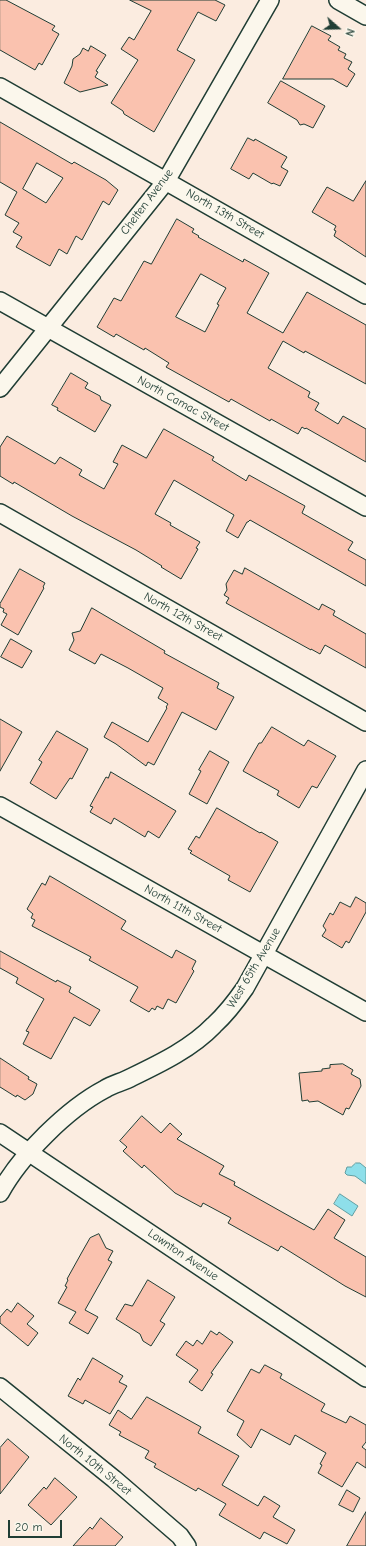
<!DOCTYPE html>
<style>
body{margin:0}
#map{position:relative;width:366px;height:1546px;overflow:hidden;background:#fbece0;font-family:"Comic Neue",sans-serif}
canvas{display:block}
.north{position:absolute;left:318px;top:8px;width:40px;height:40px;-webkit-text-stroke:3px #fbf7ec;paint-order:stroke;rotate:110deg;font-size:11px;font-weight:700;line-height:16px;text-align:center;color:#1f3d34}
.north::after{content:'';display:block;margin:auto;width:14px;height:18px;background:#1f3d34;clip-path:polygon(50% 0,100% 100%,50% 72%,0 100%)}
.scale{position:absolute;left:8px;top:1520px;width:54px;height:18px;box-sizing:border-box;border:2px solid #1f3d34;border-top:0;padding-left:5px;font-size:12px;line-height:14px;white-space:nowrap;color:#1f3d34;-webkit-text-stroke:3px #fbf7ec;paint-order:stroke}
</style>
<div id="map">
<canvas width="366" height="1546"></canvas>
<div class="north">N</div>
<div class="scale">20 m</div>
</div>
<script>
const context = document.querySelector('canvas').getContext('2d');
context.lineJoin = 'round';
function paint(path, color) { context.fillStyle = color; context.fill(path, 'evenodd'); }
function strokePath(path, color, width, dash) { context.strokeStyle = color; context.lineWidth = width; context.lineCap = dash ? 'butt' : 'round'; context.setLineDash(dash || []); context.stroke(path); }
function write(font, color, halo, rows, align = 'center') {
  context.font = font + ' "Comic Neue",sans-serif'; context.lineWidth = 4; context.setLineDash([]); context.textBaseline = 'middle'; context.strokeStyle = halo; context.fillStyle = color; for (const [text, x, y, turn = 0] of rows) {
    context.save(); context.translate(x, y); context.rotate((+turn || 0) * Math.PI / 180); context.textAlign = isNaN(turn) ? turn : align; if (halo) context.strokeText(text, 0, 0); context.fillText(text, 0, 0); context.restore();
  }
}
const water = new Path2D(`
 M356 1163H360L366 1168V1184L355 1176 347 1175 345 1173 347 1167H351Z
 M340 1194 358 1206 352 1216 334 1204Z`);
const building = new Path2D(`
 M0 0H6L55 26 52 30 59 34 42 65 39 63 35 70 0 50Z
 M130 0H215L225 5 216 21 198 12 177 50 195 60 154 132 124 114 123 111 111 103 138 60 121 49 129 37 134 40 151 11Z
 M312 26 331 36 328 40 340 47 338 50 346 54 344 58 352 62 348 69 355 74 347 87 333 79H283Z
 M91 46 106 55 96 71 98 72 95 77 108 85 80 92 64 83 72 66 73 59 80 54 83 48 88 51Z
 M281 81 325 106 313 128 304 124 300 125 297 120 268 103Z
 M0 122 72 164 74 162 106 180 118 190 109 205 103 201 82 240 76 236 67 254 59 249 50 266 16 247 22 237 13 232 19 223 5 215 17 192 0 182ZM37 163 63 178 46 203 23 189Z
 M248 138 254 141 255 139 287 157 281 167 288 171 280 186 273 183 272 184 253 173 249 179 231 169Z
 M366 181V257L334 236 336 231 334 230 336 226 312 212 327 187 353 201Z
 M177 219 194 229 192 232 199 236 198 237 243 262 244 259 269 273 247 313 283 333 307 292 366 325V384L305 351 304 353 283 341 268 368 310 392 308 397 319 403 315 410 338 424 343 416 366 429V462L306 428 305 429 302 427 298 434 271 419 270 421 231 399 229 402 166 367 169 363 145 348 144 350 116 334 114 337 97 327 114 298 121 301 144 261 151 264ZM201 274 226 288 217 304 219 305 205 332 176 317Z
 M71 373 88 383 85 388 100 396 101 400 111 405 95 432 57 410 58 408 52 405Z
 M164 429 214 457 212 460 245 480 246 481 249 475 305 506 302 513 353 542 348 550 366 560V586L250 520 248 522H247L238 538 226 531 234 515 174 480 155 514 171 523 170 525 200 542 196 548 198 549 181 579 161 567 162 566 136 550 72 516 14 482 13 484 0 476V447L7 436 55 464 60 457 82 470 79 475 104 489 118 464 113 462 122 445 146 458Z
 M245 568 319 610 322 604 335 611 333 615 366 634V668L325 645 320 654 311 649V650L226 603 229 598 224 595 227 590 226 584 234 570 242 574Z
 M20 569 45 583 43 587 44 588 18 635 1 625 7 614 3 612 4 609 0 607V604Z
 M92 608 165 651 164 653 219 683 217 688 234 697 216 730 182 712 154 765 148 762 146 766 116 744 104 737 112 722 148 742 167 708 166 707 168 704 158 698 163 688 128 668 101 654 95 664 69 650 74 640 72 633 80 631Z
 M11 639 32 651 22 668 1 657Z
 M0 719 22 732 0 771Z
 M272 727 304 746 308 740 336 756 317 788 312 786 299 808 277 795 279 791 243 771 259 743H261Z
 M57 731 88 749 72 779 70 778 56 799 30 783 42 762 39 760Z
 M210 751 229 762 207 804 189 794 201 771 199 770Z
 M111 772 176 811 159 838 148 831 145 837 114 818 111 824 90 812 93 807 90 806 106 777 108 778Z
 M217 808 260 833 261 832 278 842 250 892 228 880 230 876 190 853 192 851 188 849 196 836 199 838Z
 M50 876 126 921 121 929 172 958 176 950 196 961 192 969 194 971 176 1003 168 999 163 1009 157 1006 155 1010 152 1008 149 1012 130 1001 138 987 89 960 91 957 32 926 35 920 31 918 33 914 27 909 42 883 45 885Z
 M356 897 366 903V912L349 943 346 941 342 948 322 936 326 930 323 926 330 913 333 915 340 902 350 907Z
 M0 951 56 982 57 980 71 987 69 992 100 1010 90 1026 74 1017 51 1059 23 1044 29 1032 26 1031 44 999 16 983 18 978 0 968Z
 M0 1058 29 1077 28 1079 37 1084 33 1094 25 1100 17 1095 16 1097 0 1087Z
 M343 1064 353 1070 351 1074 360 1079 361 1086 349 1109 346 1108 343 1115 318 1101 309 1102 308 1100 302 1101 299 1073 322 1071V1069L330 1068V1065Z
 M142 1116 161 1133 170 1123 182 1134 177 1139 224 1166 219 1174 235 1182 234 1185 314 1230 328 1209 345 1220 334 1238 366 1257V1297L345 1286 281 1246 278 1251 228 1223 231 1218 203 1203 201 1207 175 1193 144 1165 142 1168 123 1151 127 1147 120 1141Z
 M99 1234 106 1248 113 1251 108 1260 112 1262 85 1310 98 1317 88 1334 69 1323 76 1312 58 1303 67 1287 65 1286 68 1280 67 1279 82 1252 90 1238Z
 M148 1280 175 1297 160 1321 165 1324 151 1346 143 1341 140 1334 116 1319 125 1304 132 1306Z
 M18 1303 34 1316 27 1324 38 1333 28 1346 0 1323V1317L7 1309 11 1312Z
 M211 1331 217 1335 219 1332 233 1342 211 1373 213 1374 202 1391 189 1382 198 1370 176 1355 186 1341 193 1346 197 1340 202 1344Z
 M93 1358 123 1376 119 1382 127 1386 110 1414 85 1400 83 1404 68 1396 78 1378 80 1380Z
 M265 1365 282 1374 280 1378 325 1404 321 1411 346 1423 350 1416 366 1425V1442L362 1447 366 1450V1468L357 1462 342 1487 318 1473 322 1465 320 1464 326 1453 295 1435 290 1445 261 1429 251 1448 237 1435 244 1421 227 1411 251 1369 259 1373Z
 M147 1397 201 1427 198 1433 239 1456 222 1485 258 1506 264 1496 280 1506 273 1517 295 1530 287 1544 264 1532 260 1539 219 1515 226 1504 198 1488 196 1491 154 1467 156 1464 145 1458 149 1451 119 1435 121 1432 109 1425 118 1410 131 1419Z
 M8 1439 29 1457 0 1494V1448Z
 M55 1478 77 1497 51 1525 28 1505 44 1487 46 1489Z
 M347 1490 360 1498 353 1512 339 1505Z
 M366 1512V1546H347Z
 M101 1518 123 1537 115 1546H73L90 1527 92 1529Z`);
const street = new Path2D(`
 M338 0 366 16
 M0 87 366 295
 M0 301 366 507
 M0 388 166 181 270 0
 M0 513 366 722
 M0 806 366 1012
 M0 1133 366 1378
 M0 1193C20 1156 67 1109 105 1089 113 1084 123 1082 132 1077 161 1063 192 1048 214 1025 226 1014 236 1001 245 988L366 770
 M0 1387 114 1479 180 1536 187 1546`);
const streetNames = [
 ["Chelten Avenue",147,202,-53],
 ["North 13th Street",225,214,30],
 ["North Camac Street",183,404,29],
 ["North 12th Street",183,617,29],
 ["North 11th Street",183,909,29],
 ["West 65th Avenue",254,968,-59],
 ["Lawnton Avenue",183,1255,34],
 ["North 10th Street",95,1465,39]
];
paint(water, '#8edfea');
strokePath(water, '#629ea1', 1);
paint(building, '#fac2af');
strokePath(building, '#1f3d34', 1);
strokePath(street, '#1f3d34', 20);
strokePath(street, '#fbf7ec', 17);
write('12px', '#1f3d34', '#fbf7ec', streetNames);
</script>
